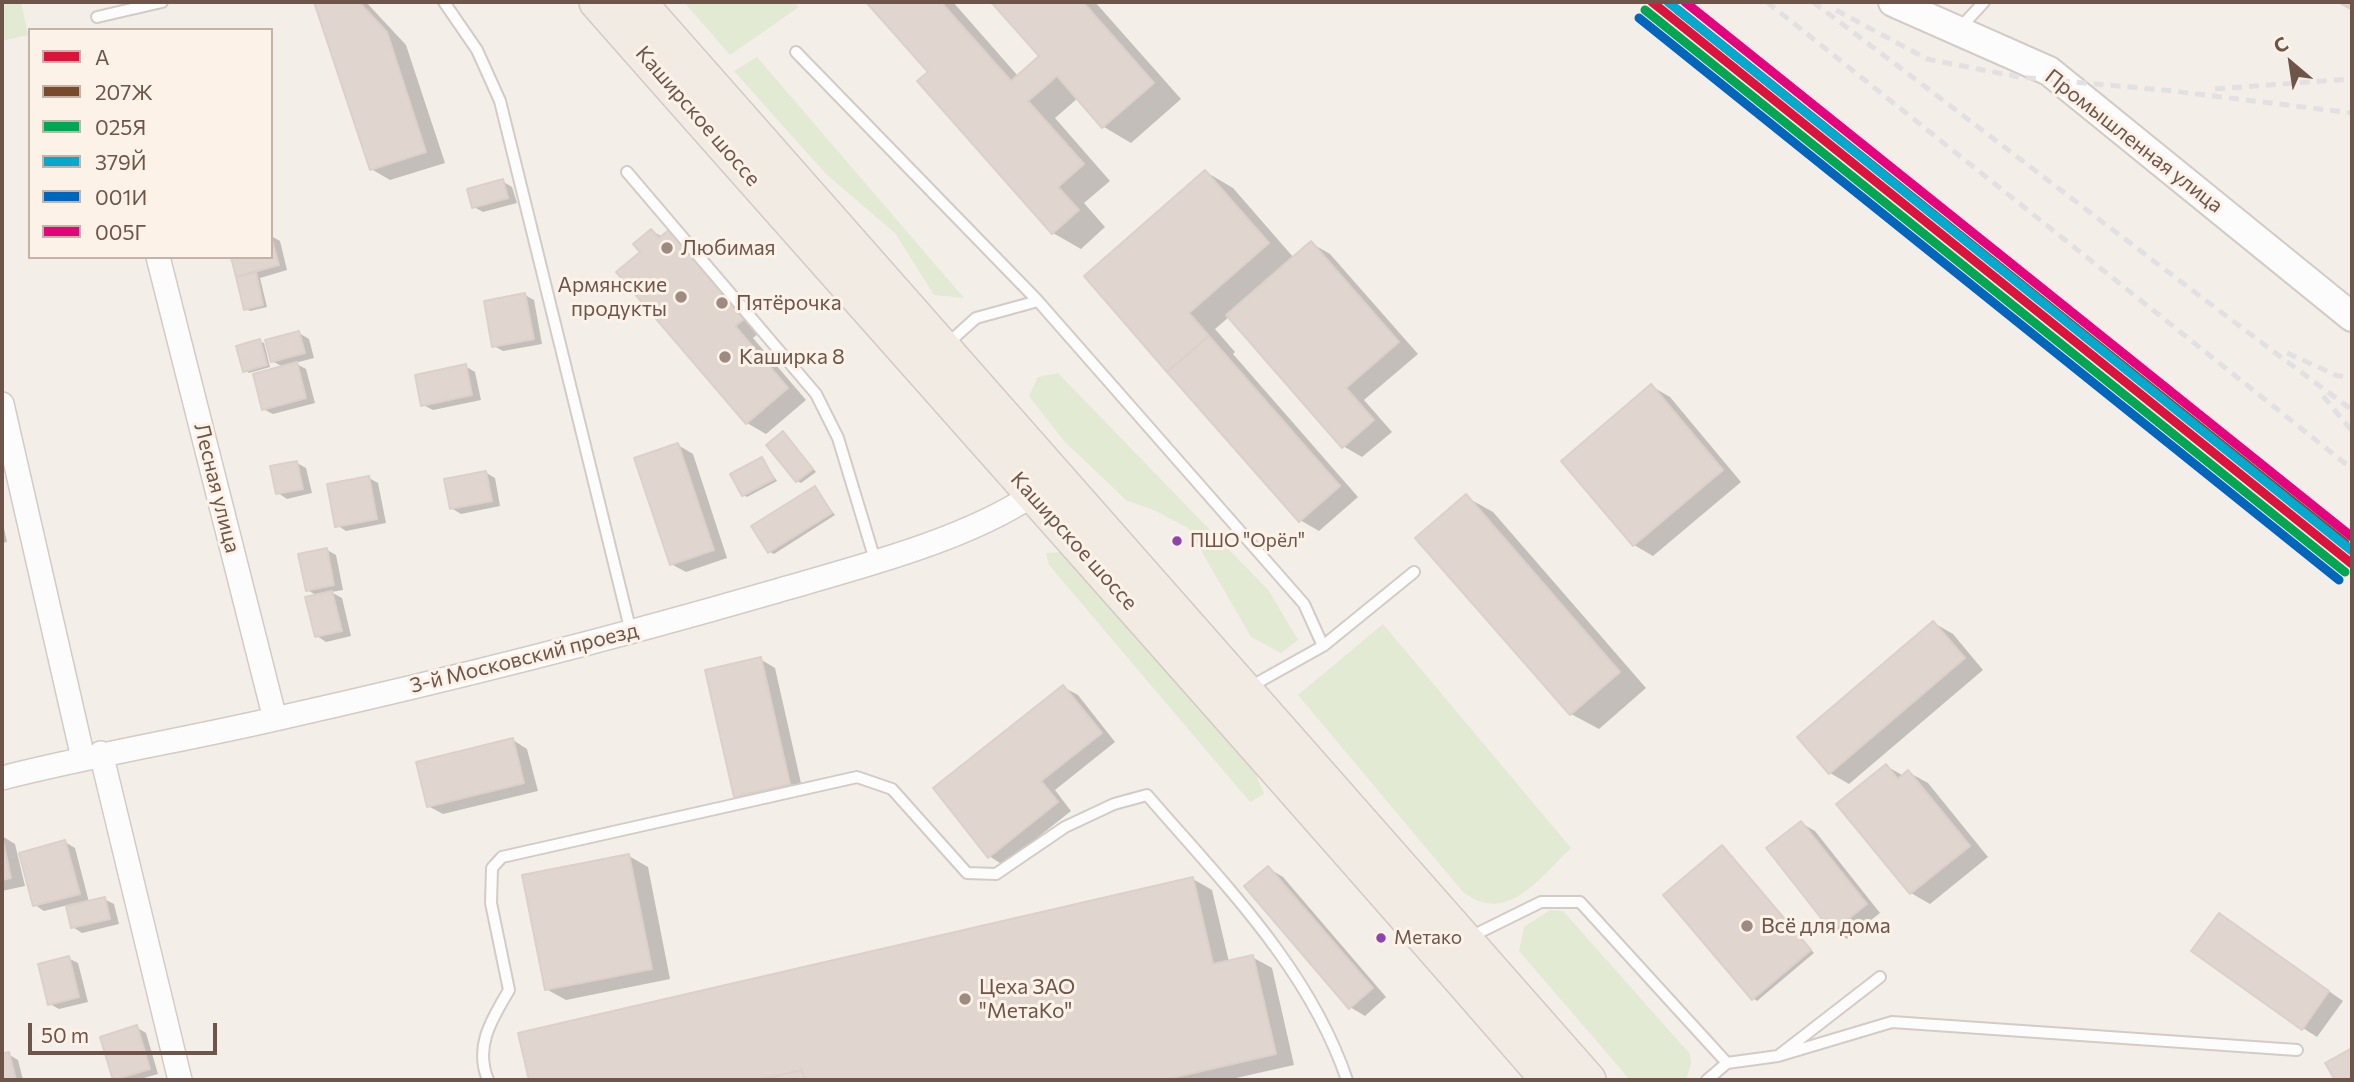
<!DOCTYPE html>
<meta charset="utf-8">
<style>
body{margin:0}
#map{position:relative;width:2354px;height:1082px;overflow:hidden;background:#f4eee8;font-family:Commissioner,sans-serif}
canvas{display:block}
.frame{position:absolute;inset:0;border:4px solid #6f544a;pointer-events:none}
.legend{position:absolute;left:28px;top:28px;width:245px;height:231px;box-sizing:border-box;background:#fdf2e7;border:2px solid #c4b3a8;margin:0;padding:9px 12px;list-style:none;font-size:21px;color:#6f544a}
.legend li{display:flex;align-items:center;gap:14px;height:35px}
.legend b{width:35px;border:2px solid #c4b3a8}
.north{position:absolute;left:2256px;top:28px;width:70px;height:70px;-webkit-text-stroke:5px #fdf2e7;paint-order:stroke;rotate:331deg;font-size:19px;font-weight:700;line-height:28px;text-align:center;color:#6f544a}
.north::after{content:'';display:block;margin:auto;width:24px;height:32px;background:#6f544a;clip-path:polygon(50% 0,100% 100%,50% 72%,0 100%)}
.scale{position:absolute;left:28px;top:1023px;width:189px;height:32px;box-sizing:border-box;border:4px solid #6f544a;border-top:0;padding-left:9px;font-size:21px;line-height:24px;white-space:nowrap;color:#6f544a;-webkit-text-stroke:5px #fdf2e7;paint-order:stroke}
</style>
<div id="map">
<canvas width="2354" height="1082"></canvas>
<div class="frame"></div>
<ul class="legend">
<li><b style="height:9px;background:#dc143c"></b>A</li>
<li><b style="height:9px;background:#7a4b2a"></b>207Ж</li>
<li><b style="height:9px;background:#00a651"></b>025Я</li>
<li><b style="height:9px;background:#00a9ce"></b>379Й</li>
<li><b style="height:9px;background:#0065bd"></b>001И</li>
<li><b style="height:9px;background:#e5007d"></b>005Г</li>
</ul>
<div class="north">С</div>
<div class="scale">50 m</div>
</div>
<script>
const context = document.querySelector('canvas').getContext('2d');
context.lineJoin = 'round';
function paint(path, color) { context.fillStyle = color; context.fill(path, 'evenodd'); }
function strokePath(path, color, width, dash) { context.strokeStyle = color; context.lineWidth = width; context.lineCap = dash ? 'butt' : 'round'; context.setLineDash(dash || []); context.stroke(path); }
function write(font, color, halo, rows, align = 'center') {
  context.font = font + ' Commissioner,sans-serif'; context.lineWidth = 6; context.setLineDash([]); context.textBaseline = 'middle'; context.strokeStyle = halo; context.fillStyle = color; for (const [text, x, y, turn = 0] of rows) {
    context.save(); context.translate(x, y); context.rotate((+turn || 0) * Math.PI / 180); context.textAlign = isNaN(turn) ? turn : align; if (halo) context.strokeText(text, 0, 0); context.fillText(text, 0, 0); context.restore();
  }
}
const green = new Path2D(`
 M2 2H21L28 35 2 41Z
 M684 2H794L799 7 730 55Z
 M757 57 964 298 934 295 895 233 826 174 734 71Z
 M1058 373 1269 591 1298 640 1281 653 1251 637 1188 528 1156 511 1126 500 1064 441 1029 396 1038 377Z
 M1063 552 1101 588 1256 774 1264 794 1250 802 1049 565 1046 553Z
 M1383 624 1571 848C1539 878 1508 926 1463 892L1298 695Z
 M1550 910 1563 911 1690 1054 1691 1063 1686 1080H1630L1519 951 1524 927Z`);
const shadow = new Path2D(`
 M316 2H366L406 45 445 163 390 180 371 169Z
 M868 2H953L1018 76 1041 56 993 2H1095L1181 99 1131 143 1104 127 1078 98 1055 118 1110 181 1084 203 1105 227 1081 249 1053 233 920 81 930 72Z
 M1206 172 1233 188 1294 258 1311 243 1330 254 1418 354 1364 400 1392 432 1362 457 1343 446 1229 317 1215 329 1235 352 1233 354 1358 497 1319 531 1300 520 1086 276Z
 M502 181 512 187 517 203 483 212 474 207Z
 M652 231 663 237 765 328 753 338 806 400 766 434 747 423 643 252Z
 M271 236 280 241 287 270 260 278 267 307 250 311 245 309 238 276 271 257Z
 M525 295 534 300 542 344 503 351 494 346Z
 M299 333 309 339 314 358 295 363 306 369 315 403 273 414 263 409 283 367 272 361Z
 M259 341 264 343 270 367 249 373 245 370Z
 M465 366 475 372 481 400 433 410 423 405Z
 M1651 386 1670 397 1741 482 1653 556 1634 545Z
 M783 433 816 472 801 483 797 481Z
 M678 445 693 454 727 558 686 572 671 564Z
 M762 459 777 481 747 497 743 495Z
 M297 463 306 468 312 493 287 499 278 493Z
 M485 472 495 478 500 506 461 514 451 508Z
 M369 478 378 483 386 523 346 531 337 525Z
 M815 488 835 515 774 554 770 552Z
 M1466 497 1493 512 1646 688 1599 729 1571 714Z
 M2 519 7 542 2 543Z
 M327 550 336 555 343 590 331 592 342 598 351 636 326 642 317 636 318 596 307 590Z
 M1934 623 1953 634 1983 670 1849 784 1830 773Z
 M760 659 775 668 803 792 750 804 736 796Z
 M1063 687 1078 695 1115 742 1055 790 1071 811 1003 865 989 856Z
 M513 740 527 749 538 791 443 814 428 806Z
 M1886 766 1904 776 1908 772 1928 783 1988 857 1930 904 1911 893Z
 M1801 823 1815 831 1880 913 1847 939 1833 930Z
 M2 836 15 844 25 886 2 891Z
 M65 842 75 848 89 902 104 899 114 904 119 924 82 933 73 927 68 905 44 911 35 905Z
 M1723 847 1814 953 1757 1001 1753 998Z
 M629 856 648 867 670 979 566 1000 546 989Z
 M1268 868 1283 877 1386 997 1365 1016 1350 1007Z
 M1193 879 1212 890 1229 962 1252 957 1272 968 1294 1065 1227 1080H530L520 1035Z
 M2233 924 2343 1001 2317 1037 2303 1028Z
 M68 958 78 963 88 1002 59 1009 50 1004Z
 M136 1027 146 1033 158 1074 137 1080H117L114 1079Z
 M8 1054 18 1060 23 1080H2V1056Z`);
const building = new Path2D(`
 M314 2H359L387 32 426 152 370 170Z
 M866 2H941L1011 81 1039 56 991 2H1083L1154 83 1102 128 1057 76 1028 101 1084 164 1058 187 1079 210 1052 234 917 81 928 72Z
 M2338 2H2352V10Z
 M1205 170 1269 243 1189 313 1209 336 1167 372 1084 276Z
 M503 179 508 198 472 208 467 189Z
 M671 228 747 317 735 326 788 388 746 424 616 272 640 252 633 244 651 229 659 238Z
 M271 237 279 265 236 277 231 257H271Z
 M1311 241 1399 342 1346 388 1374 420 1342 448 1226 315Z
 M256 272 263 305 244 310 236 277Z
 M525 293 534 339 492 347 484 301Z
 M299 331 305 353 271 362 265 340Z
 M1209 336 1340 486 1299 522 1167 372Z
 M260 339 267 365 243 372 236 346Z
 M297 362 306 398 262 410 253 374Z
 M466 364 472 395 421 406 415 375Z
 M1651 384 1723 470 1633 546 1561 461Z
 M783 431 813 469 796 482 766 445Z
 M678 443 714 550 670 565 634 458Z
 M762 457 774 479 742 496 730 474Z
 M297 461 303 489 276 494 270 466Z
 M486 471 492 501 450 509 444 479Z
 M369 476 377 519 335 527 327 484Z
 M815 486 832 513 768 553 751 526Z
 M1466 494 1620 672 1570 715 1415 538Z
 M327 548 334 585 306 591 298 554Z
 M332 591 342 631 315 637 305 597Z
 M1933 621 1965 658 1829 774 1797 737Z
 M761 657 790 784 734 797 705 670Z
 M1063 685 1102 733 1041 781 1058 802 988 858 933 788Z
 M513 738 524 783 427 807 416 762Z
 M1886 764 1898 779 1908 770 1970 846 1910 894 1836 804Z
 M1801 821 1867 904 1832 932 1766 848Z
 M2 836 11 878 2 880Z
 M65 840 80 894 33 906 19 853Z
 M1722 845 1811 950 1752 1000 1663 895Z
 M629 854 652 969 545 990 522 875Z
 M1268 866 1373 988 1349 1009 1244 886Z
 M1193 877 1213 964 1253 955 1276 1054 1163 1080H805L802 1070 758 1080H529L518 1033Z
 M105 897 110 919 71 928 66 906Z
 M2219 913 2329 991 2302 1030 2191 951Z
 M69 956 79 997 48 1005 38 964Z
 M137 1025 150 1069 113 1080 100 1037Z
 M2352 1048V1080H2335L2325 1063Z
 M9 1052 16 1080H2V1054Z
 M802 1070 805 1080H758Z`);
const service = new Path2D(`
 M444 2 477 50 500 101 631 632
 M97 17 162 2
 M1958 30 1984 2
 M796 52 1038 301 1304 604 1323 646
 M627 172 816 394 838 438 875 560
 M946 345 976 318 1038 301
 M1248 688 1323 646 1414 572
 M1468 938 1541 902H1580L1727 1063 1778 1056 1880 977
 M1778 1056 1892 1022 2297 1050
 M488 1080C474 1046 492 1019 509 990L491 903 492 868 502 857 857 777 892 789 967 873 996 874 1065 827 1114 804 1147 795C1223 883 1309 968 1347 1080
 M1707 1080 1727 1063`);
const minor = new Path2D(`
 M158 257 275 719
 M2 404 83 758
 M101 753 180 1080
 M2 778C92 755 184 740 275 719 440 682 604 641 766 594 847 570 963 542 1032 495`);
const tertiary = new Path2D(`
 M1893 2 2049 71 2352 317`);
const primary = new Path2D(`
 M597 2C914 362 1235 718 1549 1080
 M638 2 1588 1080`);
const rail = new Path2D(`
 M1767 2 2352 469
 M1813 2C1993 137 2171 276 2352 410
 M1836 10 1927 59 2019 77 2173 91 2352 113
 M2215 89 2352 79
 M2287 353 2338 376H2352
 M2323 396 2352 431`);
const rail1 = new Path2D(`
 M1652 2 2352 564`);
const rail2 = new Path2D(`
 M1678 10 2345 543`);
const rail3 = new Path2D(`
 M1645 10 2345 572`);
const rail4 = new Path2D(`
 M1668 2 2352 551`);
const rail5 = new Path2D(`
 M1639 18 2339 580`);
const rail6 = new Path2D(`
 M1685 2 2352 537`);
const markers = [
 [667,248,7,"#9e8a81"],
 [681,297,7,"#9e8a81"],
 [722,303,7,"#9e8a81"],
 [725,357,7,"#9e8a81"],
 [1177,541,6,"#8e44ad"],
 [1747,926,7,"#9e8a81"],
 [1381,938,6,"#8e44ad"],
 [965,999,7,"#9e8a81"]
];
const busNames = [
 ["ПШО \"Орёл\"",1190,541],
 ["Метако",1394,938]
];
const streetNames = [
 ["Каширское шоссе",698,116,49],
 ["Промышленная улица",2134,141,38],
 ["Лесная улица",217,488,76],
 ["Каширское шоссе",1074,541,48],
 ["3-й Московский проезд",524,658,-14]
];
const poiNames = [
 ["Любимая",681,248],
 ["Армянские",667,285,"right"],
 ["продукты",667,309,"right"],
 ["Пятёрочка",736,303],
 ["Каширка 8",739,357],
 ["Всё для дома",1761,926],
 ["Цеха ЗАО",979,987],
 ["\"МетаКо\"",979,1011]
];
paint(green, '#e2ead3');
paint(shadow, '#0003');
paint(building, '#e0d6cf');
strokePath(building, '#dcd0ca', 2);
strokePath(service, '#d3cbc6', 14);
strokePath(minor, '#d3cbc6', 26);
strokePath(tertiary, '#d3cbc6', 32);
strokePath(primary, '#d3c9c5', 38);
strokePath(service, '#fdfcfc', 10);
strokePath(minor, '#fdfcfc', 23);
strokePath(tertiary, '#fdfcfc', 28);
strokePath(primary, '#f1ebe4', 35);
strokePath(rail, '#e3e0e4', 5, [10, 7]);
strokePath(rail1, '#dc143c', 9);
strokePath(rail2, '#7a4b2a', 9);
strokePath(rail3, '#00a651', 9);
strokePath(rail4, '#00a9ce', 9);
strokePath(rail5, '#0065bd', 9);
strokePath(rail6, '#e5007d', 9);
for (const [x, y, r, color] of markers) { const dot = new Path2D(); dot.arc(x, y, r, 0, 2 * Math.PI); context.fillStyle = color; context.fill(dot); strokePath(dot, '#fdf2e7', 2.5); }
write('19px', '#6f544a', '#fdf2e7', busNames, 'left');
write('21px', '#6f544a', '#fdf2e7', streetNames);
write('21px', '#6f544a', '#fdf2e7', poiNames, 'left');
</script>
